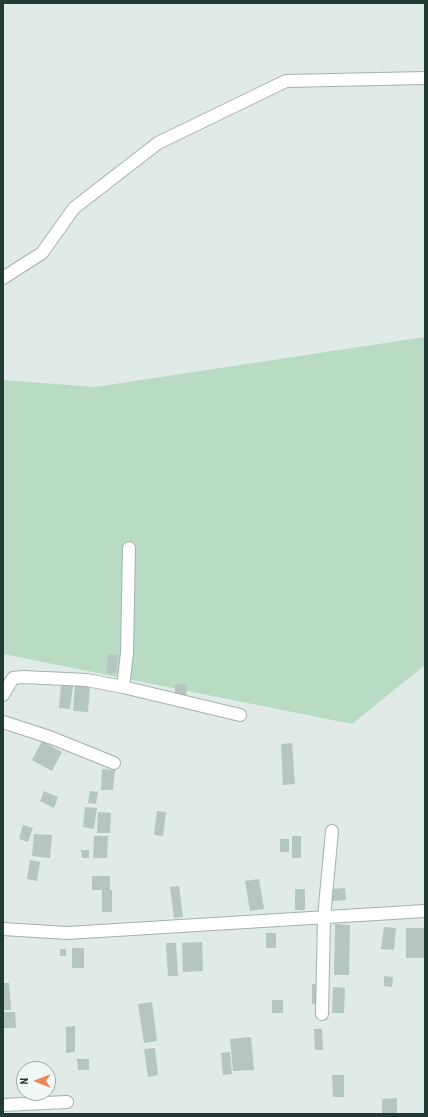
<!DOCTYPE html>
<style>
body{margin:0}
#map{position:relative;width:428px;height:1117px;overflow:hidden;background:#e0eae6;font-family:"Roboto Condensed",sans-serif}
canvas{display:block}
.frame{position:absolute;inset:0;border:4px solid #213a35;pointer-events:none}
.north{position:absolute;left:16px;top:1061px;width:40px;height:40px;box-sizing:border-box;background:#f0f7f4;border:1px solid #9daba8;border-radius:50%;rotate:270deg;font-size:11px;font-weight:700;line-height:16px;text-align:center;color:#213a35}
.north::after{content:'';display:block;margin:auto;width:14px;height:18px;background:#ed875b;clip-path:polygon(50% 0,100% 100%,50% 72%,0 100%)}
</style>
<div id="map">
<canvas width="428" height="1117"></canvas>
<div class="frame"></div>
<div class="north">N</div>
</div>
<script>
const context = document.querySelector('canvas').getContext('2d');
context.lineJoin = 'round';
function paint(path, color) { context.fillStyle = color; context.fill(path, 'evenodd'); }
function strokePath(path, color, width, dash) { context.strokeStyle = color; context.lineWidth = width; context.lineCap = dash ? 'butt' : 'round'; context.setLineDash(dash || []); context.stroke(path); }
const green = new Path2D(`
 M425 337V665L352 724 3 654V380L95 387Z`);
const building = new Path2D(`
 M108 654 118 655 116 673H107Z
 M61 684 73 686 70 709 59 708Z
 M175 684 187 685 186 697 175 696Z
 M75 685 90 686 88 712 73 711Z
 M42 741 62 752 52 771 32 760Z
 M292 743 295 784 283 785 281 744Z
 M102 769 115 770 113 790H101Z
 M44 791 58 797 54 808 40 801Z
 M90 791 98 792 96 804 88 803Z
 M85 807 97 808 94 829 83 827Z
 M157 811 166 812 163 836 154 835Z
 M98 812 111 813 110 833H97Z
 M23 825 33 828 28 842 19 839Z
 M34 834 52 835 50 858 32 856Z
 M94 836H108L107 858H93Z
 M292 836H301V858H292Z
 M280 839H289V852H280Z
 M81 850H89V858H82Z
 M30 860 40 862 37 881 27 879Z
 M92 876H110V890H92Z
 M259 879 264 909 250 911 245 881Z
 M179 886 183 917 174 918 170 887Z
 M345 888 346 900 332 901V889Z
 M295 889H305V910H295Z
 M102 890H112V912H102Z
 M335 924 350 925 349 975H334Z
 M384 927 396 928 394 950 381 949Z
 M406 928H425V958H406Z
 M266 933H276V948H266Z
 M202 942 203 971 183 972 182 943Z
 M166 943H176L178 976H168Z
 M72 948H84V968H72Z
 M60 949H66V956H60Z
 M384 976 393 977 392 987 384 986Z
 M3 983H9L11 1010H3Z
 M312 984H320V1004H312Z
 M333 987 345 988 344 1013H332Z
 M272 1000H283V1013H272Z
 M152 1002 157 1041 144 1043 138 1004Z
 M3 1012H15L16 1028H3Z
 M75 1026V1052L66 1053V1027Z
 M314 1029H322L323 1050H315Z
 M251 1037 254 1070 233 1071 230 1039Z
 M155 1048 158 1075 148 1077 144 1049Z
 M230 1052 232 1074 223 1075 221 1053Z
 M77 1059H89V1070H78Z
 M332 1075H344V1097H333Z
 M397 1098V1114H382V1099Z`);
const minor = new Path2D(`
 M3 278 42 253 74 208 158 143 286 81 425 78
 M123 687 127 653 129 548
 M3 695 13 678 23 677 87 680 123 687 240 715
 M3 722 52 738 114 763
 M3 929 67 933 425 911
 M322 1014 324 917 332 831
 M3 1105 67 1102`);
paint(green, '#b9dbc4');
paint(building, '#b5c5bf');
strokePath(minor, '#a3b2ad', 14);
strokePath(minor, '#fff', 12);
</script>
